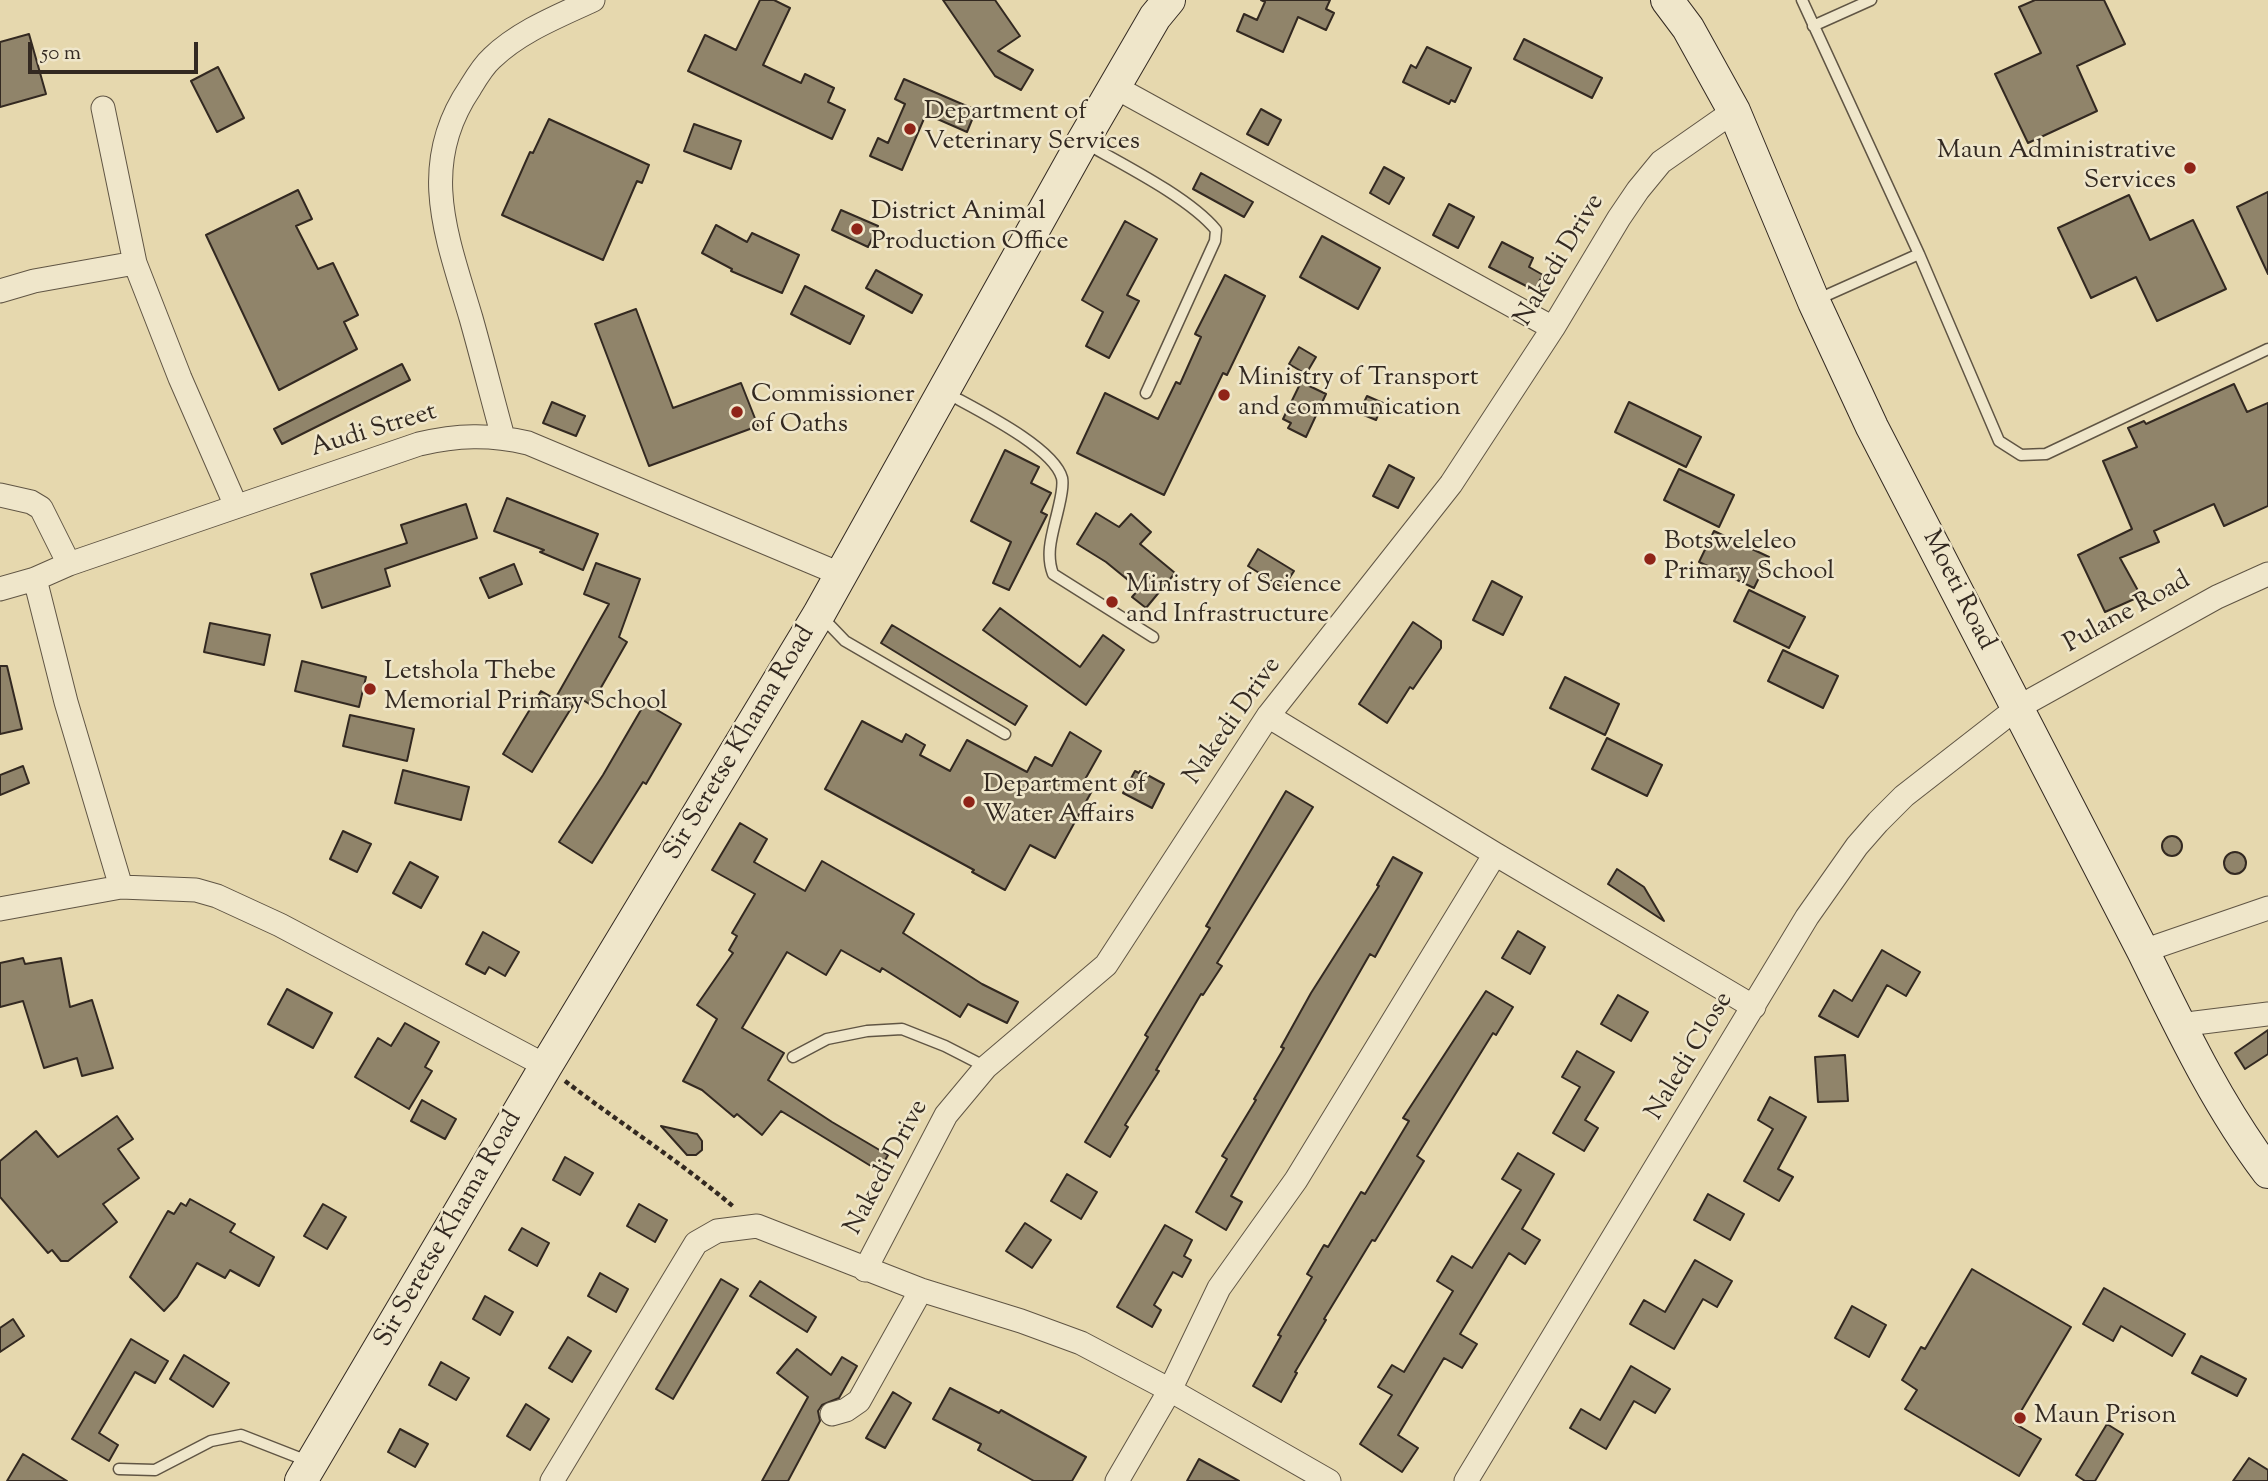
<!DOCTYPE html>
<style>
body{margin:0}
#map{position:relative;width:2268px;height:1481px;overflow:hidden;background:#e6d8ae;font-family:"Sorts Mill Goudy",serif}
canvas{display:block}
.scale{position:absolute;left:28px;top:42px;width:170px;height:32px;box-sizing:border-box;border:4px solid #332921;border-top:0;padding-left:9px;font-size:21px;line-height:24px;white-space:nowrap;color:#332921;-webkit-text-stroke:5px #efe6ca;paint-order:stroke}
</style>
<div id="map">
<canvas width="2268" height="1481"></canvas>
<div class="scale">50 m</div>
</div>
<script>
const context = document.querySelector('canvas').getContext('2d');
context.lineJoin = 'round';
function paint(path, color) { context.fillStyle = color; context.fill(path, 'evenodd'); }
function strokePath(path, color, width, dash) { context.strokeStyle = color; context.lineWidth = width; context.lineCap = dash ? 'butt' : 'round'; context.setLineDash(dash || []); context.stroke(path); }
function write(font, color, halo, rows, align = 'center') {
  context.font = font + ' "Sorts Mill Goudy",serif'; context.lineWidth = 5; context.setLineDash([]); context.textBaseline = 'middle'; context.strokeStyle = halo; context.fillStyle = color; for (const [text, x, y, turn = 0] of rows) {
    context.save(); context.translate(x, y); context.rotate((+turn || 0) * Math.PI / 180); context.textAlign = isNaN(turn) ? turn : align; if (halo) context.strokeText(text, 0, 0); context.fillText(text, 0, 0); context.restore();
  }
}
const building = new Path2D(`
 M760 0H774L790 8 763 65 801 83 805 74 834 88 828 102 845 110 832 139 688 71 705 35 736 50Z
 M943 0H995L1020 36 998 51 1033 70 1021 90 995 76Z
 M1261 0H1330L1326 9 1334 13 1326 30 1298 17 1283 52 1237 31 1244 14 1257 20 1265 2Z
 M2035 0H2104L2125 44 2077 66 2097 111 2028 143 1995 74 2041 53 2019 7Z
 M29 34 46 94 0 107V42Z
 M1524 39 1602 78 1592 98 1514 59Z
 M1427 47 1471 68 1455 102 1451 100 1449 104 1403 82 1411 65 1416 68Z
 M218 67 244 118 217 132 191 81Z
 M904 79 976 110 967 132 926 114 902 170 870 156 878 138 888 143 905 104 895 99Z
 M1261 109 1281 120 1268 145 1247 134Z
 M549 119 649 165 642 183 637 181 603 260 502 215 530 152 533 153Z
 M694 124 741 141 731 169 684 151Z
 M1384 167 1404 178 1389 204 1370 193Z
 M1201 173 1253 202 1244 217 1193 189Z
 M298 190 312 219 296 226 318 269 333 263 358 315 344 322 357 349 279 390 206 235Z
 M2268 192V274L2237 207Z
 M2129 195 2150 240 2193 220 2226 289 2157 321 2136 277 2091 298 2058 228Z
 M1449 204 1474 217 1458 248 1433 235Z
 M841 210 878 226 868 247 832 230Z
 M1125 221 1157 239 1127 295 1139 301 1109 358 1086 346 1103 312 1082 300Z
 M716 225 747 242 752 233 799 255 782 293 731 271 732 269 702 253Z
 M1322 236 1380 268 1358 309 1300 277Z
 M1502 242 1533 258 1529 267 1543 275 1534 290 1489 267Z
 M876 270 922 295 912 313 866 288Z
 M1225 275 1265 296 1227 375 1223 373 1164 495 1077 453 1105 393 1158 419 1176 382 1180 384 1201 337 1195 334Z
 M805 286 864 316 850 344 791 314Z
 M636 309 673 408 741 383 758 426 649 466 595 324Z
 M1299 347 1316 357 1306 374 1289 364Z
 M402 364 410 380 282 444 274 429Z
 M1301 382 1326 394 1306 437 1288 428 1291 423 1283 419Z
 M2234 384 2247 412 2268 403V506L2224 526 2214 504 2154 531 2159 542 2120 558 2141 596 2105 612 2078 555 2132 529 2103 461 2137 447 2128 428 2144 421 2146 424Z
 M1367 396 1383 403 1376 420 1359 413Z
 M552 402 585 416 576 436 543 423Z
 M1629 402 1701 437 1686 467 1615 432Z
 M1005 450 1039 467 1031 483 1051 493 1041 512 1047 515 1009 590 993 583 1011 542 971 521Z
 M1389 465 1414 478 1398 508 1373 496Z
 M1679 469 1734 495 1719 527 1664 500Z
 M507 498 598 534 583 570 540 552 544 550 494 531Z
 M466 504 477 538 385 569 390 586 322 608 311 574 407 543 401 525Z
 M1096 513 1119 527 1131 514 1151 532 1140 544 1175 573 1146 608 1132 597 1139 589 1106 562 1077 544Z
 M1714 531 1769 557 1754 588 1699 562Z
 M1258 549 1294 571 1283 588 1248 566Z
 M596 563 640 579 619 637 627 642 591 705 578 697 532 772 503 754 541 691 555 699 609 604 584 594Z
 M514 564 522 584 489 598 480 578Z
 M1492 581 1522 597 1503 635 1473 620Z
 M1749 590 1805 617 1789 648 1734 621Z
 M1000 608 1080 667 1103 635 1124 650 1086 705 983 630Z
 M1413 622 1441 641V648L1413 689 1410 687 1387 723 1359 704Z
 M210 623 270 635 264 665 204 652Z
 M892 625 1027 706 1015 725 881 643Z
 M1783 650 1838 676 1823 708 1768 681Z
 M302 661 366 677 359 707 295 691Z
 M0 666H7L22 729 0 734Z
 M1565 677 1619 704 1605 735 1550 708Z
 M645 703 681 724 646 784 643 782 592 863 559 842 603 775Z
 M350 715 414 729 407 761 343 746Z
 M862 721 902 742 906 734 925 745 920 755 950 771 967 740 1027 772 1035 757 1052 766 1070 732 1101 751 1083 783 1093 789 1055 858 1030 845 1005 890 972 872 974 870 825 789Z
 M1607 738 1662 765 1647 796 1592 769Z
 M23 766 29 783 0 795V775Z
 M403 770 469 787 461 820 395 803Z
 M1135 771 1139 773 1140 771 1164 784 1152 808 1123 793Z
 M1286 791 1313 807 1217 963 1222 966 1203 995 1201 994 1156 1070 1159 1071 1125 1125 1128 1127 1110 1157 1085 1142 1148 1037 1145 1035 1210 928 1206 926Z
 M740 823 767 839 754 862 805 891 822 861 914 914 903 933 982 984 1018 1002 1007 1023 968 1004 960 1017 882 968 880 972 841 950 826 975 787 952 742 1028 784 1053 768 1080 832 1122 888 1155 879 1171 781 1111 762 1135 737 1114 734 1117 702 1090 683 1081 717 1019 697 1005 733 953 729 950 737 936 732 933 755 894 712 870Z
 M343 831 371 844 357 872 330 859Z
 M2162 846a10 10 0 1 1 20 0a10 10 0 1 1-20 0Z
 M2224 863a11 11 0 1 1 22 0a11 11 0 1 1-22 0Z
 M1393 857 1422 873 1375 957 1370 954 1231 1196 1242 1202 1226 1230 1196 1212 1227 1159 1222 1156 1256 1100 1254 1099 1284 1048 1281 1047 1311 993 1379 886 1377 885Z
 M410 862 438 877 421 908 393 893Z
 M1617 869 1644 887 1664 921 1608 884Z
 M1518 931 1545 947 1530 974 1502 958Z
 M483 932 519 952 505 976 489 967 485 974 466 964Z
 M1882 950 1920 972 1906 996 1887 985 1858 1037 1819 1016 1834 990 1852 1001Z
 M23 958 25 964 61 958 70 1007 92 1000 113 1068 82 1076 77 1058 44 1068 23 1001 0 1007V963Z
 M287 989 332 1013 313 1048 268 1024Z
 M1486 991 1513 1007 1496 1035 1493 1033 1417 1156 1424 1161 1375 1241 1372 1240 1324 1319 1326 1320 1295 1372 1297 1373 1281 1402 1253 1386 1281 1336 1278 1335 1312 1277 1307 1274 1324 1245 1328 1247 1361 1192 1365 1194 1409 1121 1403 1118Z
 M1618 995 1648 1012 1631 1041 1601 1024Z
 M405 1023 439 1042 425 1067 432 1071 409 1109 355 1077 378 1038 391 1046Z
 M2268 1030V1054L2245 1069 2235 1053Z
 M1577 1051 1614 1072 1585 1120 1598 1128 1584 1151 1553 1133 1580 1087 1562 1077Z
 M1845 1055 1848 1101 1818 1102 1815 1057Z
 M1770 1097 1806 1117 1778 1169 1793 1177 1779 1201 1744 1181 1773 1129 1758 1120Z
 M422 1100 456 1119 445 1139 411 1121Z
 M117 1116 133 1139 118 1149 139 1178 103 1204 117 1222 68 1261H61L52 1250 48 1253 0 1197V1161L36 1131 58 1157Z
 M661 1126 697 1134 702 1141V1150L696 1155H687Z
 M1518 1153 1554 1174 1522 1229 1540 1240 1525 1264 1509 1253 1460 1334 1477 1344 1462 1368 1444 1358 1398 1435 1418 1448 1402 1472 1360 1444 1392 1395 1378 1387 1392 1365 1404 1372 1453 1291 1437 1281 1452 1256 1472 1268 1521 1190 1502 1179Z
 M565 1157 593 1173 580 1195 553 1180Z
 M1067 1174 1097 1192 1081 1219 1051 1201Z
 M1708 1194 1744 1214 1730 1240 1694 1220Z
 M190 1199 235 1224 230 1232 274 1257 259 1286 230 1270 225 1278 197 1263 177 1297 164 1311 130 1277 168 1211 174 1214 181 1203 186 1206Z
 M323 1204 346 1217 327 1249 304 1236Z
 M639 1204 667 1220 655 1242 627 1226Z
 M1025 1223 1051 1240 1032 1268 1006 1251Z
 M1165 1225 1192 1240 1184 1256 1191 1260 1182 1277 1173 1272 1154 1305 1161 1310 1152 1327 1117 1307Z
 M522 1228 549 1243 537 1266 509 1250Z
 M1695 1260 1732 1281 1717 1307 1703 1299 1674 1349 1630 1324 1644 1300 1665 1312Z
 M1972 1269 2071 1327 2014 1423 2041 1439 2019 1476 1905 1409 1917 1390 1902 1380 1921 1347 1925 1349Z
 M600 1273 628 1289 616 1312 588 1296Z
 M721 1279 738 1289 673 1399 656 1389Z
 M760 1281 816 1317 807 1332 750 1296Z
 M2104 1288 2185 1334 2172 1356 2121 1326 2113 1341 2083 1324Z
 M485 1296 513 1312 500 1335 473 1319Z
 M1852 1306 1886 1325 1869 1357 1835 1338Z
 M13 1319 24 1336 0 1352V1328Z
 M568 1337 591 1351 572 1382 549 1368Z
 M131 1339 168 1361 155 1383 135 1372 99 1433 118 1445 109 1461 72 1439Z
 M797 1349 831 1375 842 1357 857 1366 839 1398 822 1405 818 1411 820 1421 788 1481H762L808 1397 777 1373Z
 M184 1355 229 1383 213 1407 170 1379Z
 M2201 1356 2246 1379 2237 1396 2192 1373Z
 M441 1362 469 1378 456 1400 429 1385Z
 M1631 1366 1670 1389 1655 1413 1634 1401 1606 1449 1570 1428 1581 1409 1600 1420Z
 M950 1388 999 1413 1001 1410 1086 1457 1072 1481H1034L978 1450 981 1444 933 1419Z
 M893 1392 911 1403 885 1448 866 1438Z
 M526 1404 549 1419 530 1450 507 1436Z
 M2107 1424 2123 1434 2095 1481H2085L2076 1475Z
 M400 1429 428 1444 415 1467 388 1452Z
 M23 1454 67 1481H7Z
 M2249 1458 2268 1470V1481H2233Z
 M1199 1459 1239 1481H1187Z`);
const path = new Path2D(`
 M565 1081C621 1124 681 1162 735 1208`);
const lane = new Path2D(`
 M1802 0 1919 254 1999 441 2021 455 2046 454 2268 349
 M1813 26 1871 0
 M1085 143C1122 164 1190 198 1216 230L1215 241 1146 393
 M1816 300 1919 254
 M945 392C973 408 1053 446 1062 478 1064 487 1060 501 1058 510 1053 532 1045 553 1053 574L1153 637
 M821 616 845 641 1005 734
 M793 1057 827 1039 867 1031 902 1029 945 1046 986 1067
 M119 1469 155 1470 211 1441 241 1435 310 1462`);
const street = new Path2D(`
 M1115 87 1553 328
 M103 108 135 263 180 378 236 506
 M0 291 34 281 135 263
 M503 437C492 397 482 357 471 318 447 237 417 166 470 88 476 78 483 66 492 58 520 31 559 16 593 0
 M0 495 31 502 41 508 69 564
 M35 579 66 702 121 887
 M0 589 35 579 69 564 419 444C457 435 490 434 528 443L840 574
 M1268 716 1495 854 1754 1007
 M0 909 121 887 196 890 217 896 280 925 546 1066
 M2143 951 2268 908
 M2179 1025 2268 1014
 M865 1270 946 1115 986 1067 1106 965 1268 716 1451 484 1553 328 1619 218 1638 190 1661 162 1734 111
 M832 1414 846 1410 859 1401 921 1290
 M552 1481 696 1243 717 1231 757 1226 921 1290 1021 1321 1081 1343 1170 1390 1329 1481
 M1117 1481 1170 1390 1219 1288 1296 1180 1495 854
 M1466 1481 1807 917 1857 846 1878 822 1904 796 2017 708 2217 597 2268 574`);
const secondary = new Path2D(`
 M1667 0 1688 28 1734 111 1814 302 1872 427 2143 951C2180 1026 2217 1105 2268 1172
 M301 1481 546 1066 819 614 1083 141 1155 17 1169 0`);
const markers = [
 [910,129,7,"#8f2418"],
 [2190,168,7,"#8f2418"],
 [857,229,7,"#8f2418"],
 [1224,395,7,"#8f2418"],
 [737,412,7,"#8f2418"],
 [1650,559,7,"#8f2418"],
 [1112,602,7,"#8f2418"],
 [370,689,7,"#8f2418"],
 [969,802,7,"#8f2418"],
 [2020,1418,7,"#8f2418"]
];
const poiNames = [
 ["Department of",924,114],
 ["Veterinary Services",924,144],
 ["Maun Administrative",2176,153,"right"],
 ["Services",2176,183,"right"],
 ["District Animal",871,214],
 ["Production Office",871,244],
 ["Ministry of Transport",1238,380],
 ["and communication",1238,410],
 ["Commissioner",751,397],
 ["of Oaths",751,427],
 ["Botsweleleo",1664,544],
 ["Primary School",1664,574],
 ["Ministry of Science",1126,587],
 ["and Infrastructure",1126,617],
 ["Letshola Thebe",384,674],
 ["Memorial Primary School",384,704],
 ["Department of",983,787],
 ["Water Affairs",983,817],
 ["Maun Prison",2034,1418]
];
const streetNames = [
 ["Nakedi Drive",1561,261,-59],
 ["Audi Street",374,432,-17],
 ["Moeti Road",1957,591,63],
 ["Pulane Road",2128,614,-29],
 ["Nakedi Drive",1234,722,-55],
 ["Sir Seretse Khama Road",741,744,-59],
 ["Naledi Close",1691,1057,-59],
 ["Nakedi Drive",888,1168,-62],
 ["Sir Seretse Khama Road",450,1230,-60]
];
paint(building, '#90846a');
strokePath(building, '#332921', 2);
strokePath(lane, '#605544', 13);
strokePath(street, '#605544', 25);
strokePath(secondary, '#332921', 34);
strokePath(path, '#332921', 4.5, [5, 3.5]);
strokePath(lane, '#efe6ca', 10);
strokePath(street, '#efe6ca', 23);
strokePath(secondary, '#efe6ca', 32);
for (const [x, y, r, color] of markers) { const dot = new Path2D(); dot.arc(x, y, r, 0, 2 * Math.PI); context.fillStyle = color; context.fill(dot); strokePath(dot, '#efe6ca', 2.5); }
write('26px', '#332921', '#efe6ca', poiNames, 'left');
write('26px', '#332921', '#efe6ca', streetNames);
</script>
